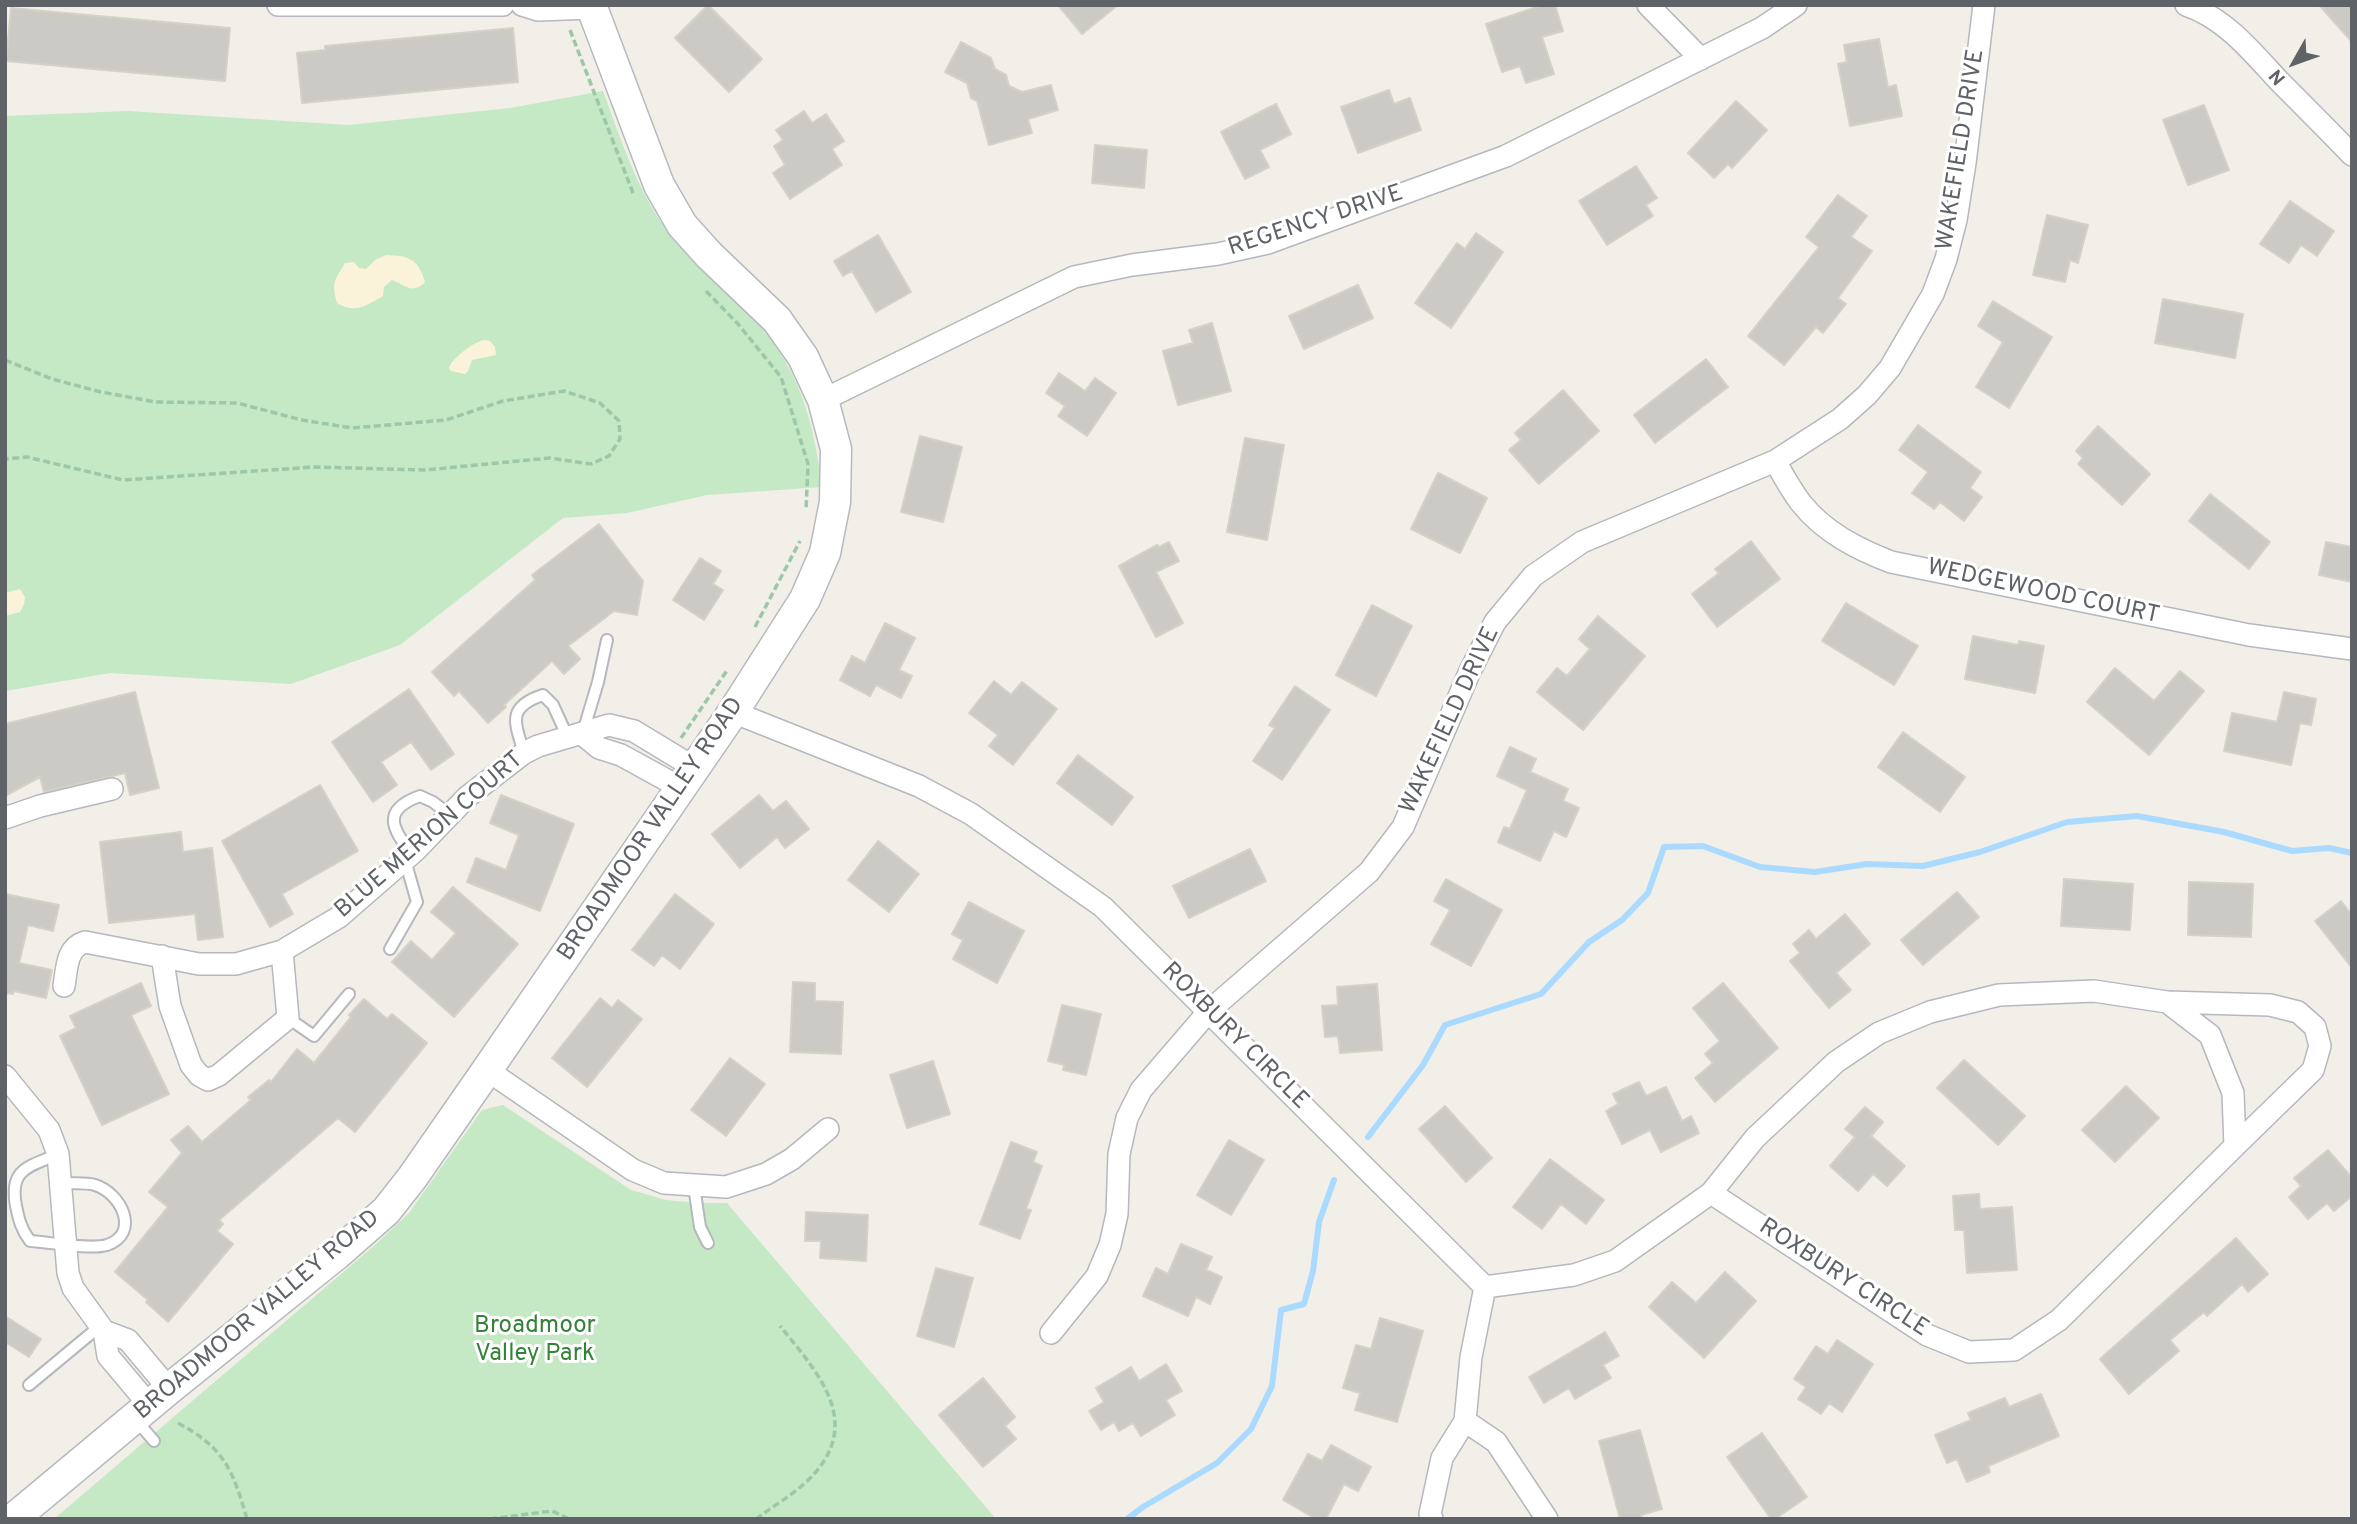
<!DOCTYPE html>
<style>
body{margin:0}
#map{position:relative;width:2357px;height:1524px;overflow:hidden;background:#f1efe8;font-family:Overpass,sans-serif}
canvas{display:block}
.frame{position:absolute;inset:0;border:7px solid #5f6368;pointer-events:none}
.north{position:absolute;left:2259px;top:28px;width:70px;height:70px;-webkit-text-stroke:5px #fff;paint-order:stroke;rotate:230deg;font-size:19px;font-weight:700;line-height:28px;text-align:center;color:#5f6368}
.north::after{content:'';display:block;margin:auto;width:24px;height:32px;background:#5f6368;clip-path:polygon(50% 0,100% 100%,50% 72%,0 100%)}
</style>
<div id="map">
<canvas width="2357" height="1524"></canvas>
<div class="frame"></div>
<div class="north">N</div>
</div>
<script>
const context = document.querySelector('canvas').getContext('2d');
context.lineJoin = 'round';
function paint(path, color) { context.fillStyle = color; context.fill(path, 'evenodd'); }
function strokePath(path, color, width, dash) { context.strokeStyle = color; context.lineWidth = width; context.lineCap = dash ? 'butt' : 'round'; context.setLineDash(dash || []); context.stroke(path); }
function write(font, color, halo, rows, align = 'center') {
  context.font = font + ' Overpass,sans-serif'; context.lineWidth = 6; context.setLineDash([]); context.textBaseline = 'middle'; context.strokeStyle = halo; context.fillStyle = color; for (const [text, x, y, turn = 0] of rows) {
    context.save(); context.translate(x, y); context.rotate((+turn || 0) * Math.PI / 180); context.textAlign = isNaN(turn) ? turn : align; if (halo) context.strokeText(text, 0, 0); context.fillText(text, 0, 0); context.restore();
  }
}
const green = new Path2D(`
 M603 91C621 140 638 193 670 235 691 263 721 285 746 310 797 363 813 415 822 487L707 495 627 513 563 518 400 645 291 684 110 673 5 691V116L128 111 349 125 510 108Z
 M503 1105 631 1190 666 1200 697 1203H727L996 1519H54L375 1245 409 1213 482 1110Z`);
const sand = new Path2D(`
 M386 255C409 256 418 258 425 282 413 295 405 285 392 280L384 287 383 296C366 306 354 314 337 303 331 282 335 280 345 263L354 262 359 268 366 269 375 260Z
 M484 340 490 341 495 347 496 355 472 360 468 371 465 374 451 371 449 368C452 358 474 342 484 340Z
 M20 589 25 597 24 604 20 612 5 616V593Z`);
const stream = new Path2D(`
 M1368 1137 1423 1065 1445 1025 1541 994 1589 942 1622 920 1648 893 1664 847 1703 846 1760 867 1815 872 1867 864 1923 866 1980 852 2067 822 2137 816 2224 832 2292 851 2329 848 2352 853
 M1127 1519 1143 1507 1217 1463 1251 1429 1272 1386 1281 1310 1304 1304 1313 1271 1319 1222 1334 1180`);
const building = new Path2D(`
 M708 5 762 59 729 92 675 38Z
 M1058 5H1118L1082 34Z
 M1543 5H1555L1563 31 1542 37 1554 74 1526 83 1520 66 1502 72 1486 24Z
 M2319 5H2352V42Z
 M11 8 230 28 225 81 6 61Z
 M513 28 518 82 302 103 297 53 325 50V46Z
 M1879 39 1888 87 1896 85 1902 116 1850 126 1838 64 1847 62 1844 45Z
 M961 42 991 58 995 69 1006 75 1009 86 1022 92 1051 85 1058 110 1028 119 1032 133 989 145 977 101 971 98 967 83 945 72Z
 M1389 90 1394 104 1410 98 1421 130 1358 153 1341 107Z
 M1736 101 1767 130 1732 168 1728 164 1714 178 1688 153Z
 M1276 104 1291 134 1260 150 1269 167 1245 179 1221 132Z
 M2204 105 2229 170 2188 185 2163 120Z
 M804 111 812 123 826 114 844 141 832 149 842 165 790 199 773 173 785 165 774 146 783 140 776 130Z
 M1095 145 1147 150 1144 188 1092 183Z
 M1636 166 1657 198 1646 205 1653 216 1607 245 1579 201Z
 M1838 195 1867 216 1851 237 1872 251 1838 298 1846 304 1823 333 1816 327 1784 365 1748 336 1819 247 1806 237Z
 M2290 201 2334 231 2317 256 2301 245 2289 263 2260 244Z
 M2047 215 2088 225 2078 263 2070 260 2065 282 2033 275Z
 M1476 233 1503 252 1451 328 1415 303 1457 243 1465 249Z
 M878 235 911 292 876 312 852 271 843 276 834 261Z
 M1358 285 1373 318 1304 349 1289 316Z
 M2163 299 2243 314 2235 358 2155 343Z
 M1993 301 2052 337 2009 408 1976 387 2003 342 1978 326Z
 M1212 323 1231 391 1178 405 1163 351 1193 343 1189 330Z
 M1706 359 1728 387 1655 443 1634 415Z
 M1059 373 1085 391 1095 378 1116 393 1087 436 1058 416 1065 406 1046 393Z
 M1563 390 1599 431 1539 484 1509 450 1521 440 1515 433Z
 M1918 425 1981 472 1970 488 1982 497 1964 521 1940 502 1934 509 1912 493 1928 472 1899 450Z
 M2098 426 2150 474 2122 505 2078 464 2083 458 2076 451Z
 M920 436 962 447 943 522 901 512Z
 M1245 438 1284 445 1267 540 1227 532Z
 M1438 473 1487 498 1460 553 1411 529Z
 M2210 494 2270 542 2249 569 2189 521Z
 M599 524 643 581 637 615 614 611 568 646 580 659 564 674 552 661 504 705 506 707 488 723 459 691 454 696 432 672 535 580 532 575Z
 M1751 541 1780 579 1717 627 1692 594 1719 573 1715 569Z
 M1169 542 1179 561 1156 572 1183 623 1156 637 1119 566 1157 545 1159 547Z
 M2326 542 2352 547V582L2319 575Z
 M700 558 721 571 713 584 723 590 704 620 673 600Z
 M1846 603 1918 646 1894 685 1822 641Z
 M1372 605 1412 626 1376 696 1336 675Z
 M1598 616 1645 656 1583 730 1537 692 1557 668 1567 676 1590 649 1579 639Z
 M885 623 915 638 899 670 912 676 901 698 876 685 870 696 840 680 852 656 865 663Z
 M1973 636 2018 645 2019 641 2044 646 2035 693 1965 679Z
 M2115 668 2154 701 2180 671 2204 691 2149 755 2087 702Z
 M994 681 1011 695 1022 682 1057 709 1013 765 989 746 998 735 969 713Z
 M1295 686 1330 710 1282 780 1253 761 1275 728 1269 725Z
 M409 689 454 754 431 770 411 742 381 762 397 785 373 802 332 742Z
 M135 692 159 788 130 795 125 773 44 792 40 777 5 796V724Z
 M2284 692 2316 699 2311 725 2300 723 2291 765 2224 751 2232 713 2277 722Z
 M1903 732 1965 777 1940 812 1878 767Z
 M1510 747 1536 759 1530 772 1568 789 1563 801 1579 808 1566 837 1554 831 1540 861 1498 842 1504 827 1510 829 1527 790 1497 776Z
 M1078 755 1133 797 1112 825 1057 783Z
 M320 785 358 851 282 894 293 914 270 927 222 841Z
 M501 795 574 824 540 911 467 882 476 858 506 870 519 835 490 823Z
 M759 795 773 811 786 801 809 829 785 848 777 837 740 868 712 834Z
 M181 832 183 852 212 848 223 937 198 940 195 914 109 923 100 842Z
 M878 841 919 874 889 912 848 880Z
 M1250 849 1266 881 1189 918 1173 886Z
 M1446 879 1502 910 1471 966 1431 944 1450 910 1434 901Z
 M2064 879 2133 884 2130 930 2061 926Z
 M2189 882 2253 884 2251 937 2188 935Z
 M453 887 518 944 454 1017 392 962 411 941 432 960 456 933 431 912Z
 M1957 892 1979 917 1923 965 1901 940Z
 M5 894 59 905 53 931 28 925 19 963 52 970 46 998 14 991 13 994 5 993Z
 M675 894 714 924 680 969 662 955 654 966 632 950Z
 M2341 901 2352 915V968L2315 921Z
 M969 902 1024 931 997 983 953 959 963 940 952 934Z
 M1845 914 1870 944 1836 973 1851 990 1829 1008 1790 961 1800 953 1793 944 1809 930 1816 939Z
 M793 982 815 983V1001L843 1002 841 1054 790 1052Z
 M141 983 151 1006 131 1015 169 1094 102 1125 60 1036 76 1028 70 1016Z
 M1723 983 1778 1048 1715 1102 1695 1078 1713 1063 1705 1054 1720 1041 1693 1008Z
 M1377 984 1382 1050 1340 1053 1338 1036 1325 1037 1322 1006 1338 1005 1337 987Z
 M600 998 612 1008 618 1000 642 1019 587 1087 552 1058Z
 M364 999 387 1019 392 1014 427 1043 355 1132 338 1118 219 1220 223 1224 217 1231 233 1244 168 1322 146 1302 148 1300 115 1272 168 1207 149 1192 182 1153 171 1140 188 1126 202 1142 251 1100 248 1097 269 1080 271 1082 297 1049 314 1063 351 1017 349 1015Z
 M1062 1005 1101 1014 1086 1075 1063 1070 1064 1065 1048 1061Z
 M730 1058 765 1084 726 1136 691 1110Z
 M1964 1060 2025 1116 1998 1145 1937 1088Z
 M933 1061 950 1114 907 1128 890 1075Z
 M1639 1082 1646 1096 1666 1087 1682 1121 1691 1116 1699 1133 1661 1152 1650 1130 1622 1144 1606 1111 1618 1104 1613 1094Z
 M2126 1086 2159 1118 2115 1162 2082 1130Z
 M1445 1106 1492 1158 1466 1182 1419 1129Z
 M1865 1107 1883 1122 1871 1136 1905 1166 1887 1186 1873 1174 1858 1191 1830 1166 1855 1137 1845 1129Z
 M1229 1140 1264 1160 1231 1215 1197 1195Z
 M1011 1142 1037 1152 1033 1162 1042 1166 1026 1209 1031 1210 1020 1239 980 1224Z
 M2328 1150 2352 1178V1196L2334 1211 2327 1203 2308 1219 2289 1197 2301 1186 2294 1178Z
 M1550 1159 1604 1200 1586 1224 1561 1204 1542 1229 1513 1207Z
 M1979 1194 1980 1209 2012 1207 2017 1270 1967 1273 1964 1230H1955L1953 1196Z
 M806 1212 868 1215 866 1261 820 1258 821 1241H805Z
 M2236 1238 2268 1274 2248 1292 2242 1284 2207 1316 2204 1312 2170 1340 2179 1351 2129 1394 2100 1359Z
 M1181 1244 1212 1257 1206 1270 1222 1277 1210 1304 1196 1297 1188 1316 1143 1296 1156 1268 1168 1274Z
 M936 1268 973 1278 954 1347 917 1336Z
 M1725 1272 1756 1301 1704 1358 1649 1307 1672 1282 1696 1303Z
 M5 1316 41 1339 29 1357 5 1342Z
 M1380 1318 1423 1331 1397 1422 1355 1410 1360 1393 1343 1388 1356 1345 1371 1349Z
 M1605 1332 1619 1356 1603 1365 1611 1378 1575 1399 1569 1388 1544 1403 1529 1377Z
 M1837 1340 1873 1364 1842 1412 1829 1403 1821 1414 1798 1399 1806 1387 1794 1379 1816 1346 1828 1354Z
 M1166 1364 1182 1391 1166 1400 1175 1415 1141 1436 1133 1423 1119 1431 1114 1422 1101 1430 1089 1411 1104 1402 1096 1388 1131 1367 1139 1381Z
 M983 1378 1015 1417 1005 1426 1016 1439 983 1467 939 1415Z
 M2041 1394 2059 1436 1988 1466 1990 1472 1967 1482 1957 1459 1947 1463 1935 1435 1971 1420 1968 1413 2005 1398 2009 1407Z
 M1640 1430 1662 1509 1641 1515 1642 1519H1620L1599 1441Z
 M1762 1433 1807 1497 1775 1519H1771L1727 1457Z
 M1331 1445 1371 1467 1358 1491 1344 1484 1326 1519H1316L1283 1500 1308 1454 1322 1461Z`);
const path = new Path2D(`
 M570 30 633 193
 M706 291 738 324 781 377 808 464 806 510
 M5 360 52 379 101 392 156 402 237 403 302 420 352 428 446 420 503 401 564 391 600 403 619 421 620 439 609 456 591 464 550 458 425 470 314 467 123 480 27 457 5 459
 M755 627 800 541
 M681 738 728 669
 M178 1423C225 1448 233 1471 247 1519
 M490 1519 552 1511 569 1519
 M756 1519C772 1507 789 1497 804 1484 867 1427 821 1376 780 1326`);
const lane = new Path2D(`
 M583 732 598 682 607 640
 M524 753C515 723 506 707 543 695L553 705 568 738
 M412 854C392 829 381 810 420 796L433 802 450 815
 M390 949 417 902 405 860
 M288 1018 314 1036 349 994
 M58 1154C29 1167 9 1168 16 1206 19 1220 21 1229 30 1241 50 1242 89 1250 107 1245 141 1233 121 1193 95 1185 85 1182 72 1184 62 1183
 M694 1186 700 1227 708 1243
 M29 1385 100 1326
 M135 1419 154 1441`);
const street = new Path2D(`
 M278 5H503
 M522 5 538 10 592 8
 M1648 5 1701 59
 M2186 5C2225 18 2252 52 2279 81 2303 105 2328 130 2352 155
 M823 400 1074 277 1132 265 1218 254 1268 243 1506 156 1762 28 1796 5
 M1775 461C1783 475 1791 490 1801 503 1824 532 1857 549 1891 562L2249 635 2352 649
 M733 712 919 786 971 814 1103 907 1485 1287 1574 1275 1615 1261 1711 1193
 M582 734 599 748 621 755 681 788
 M5 818 40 806 112 789
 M162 956 170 1006 191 1065 199 1075 208 1080 219 1075 288 1018 282 951
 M64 986C67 968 66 948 85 942L199 964H236L282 951 339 917 416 850 467 797 524 753 538 746 609 725 634 731 695 768
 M2094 991 2167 1002 2210 1035 2233 1093 2235 1146 2059 1320 2014 1350 1969 1352 1927 1335 1711 1193 1755 1138 1836 1062 1879 1033 1930 1012 1999 995Z
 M2167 1002 2270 1005 2298 1012 2315 1027 2320 1046 2313 1070 2235 1146
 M487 1070 633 1170 664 1183 726 1187 766 1174 792 1159 828 1129
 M5 1076 49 1130 58 1154 68 1273 73 1288 104 1331 108 1356 150 1406
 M104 1331 128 1340 169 1389
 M1051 1333 1097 1276 1110 1245 1117 1214 1119 1154 1127 1118 1141 1090 1209 1011 1369 872 1403 827 1470 671 1495 622 1533 576 1582 542 1775 461 1840 419 1867 395 1890 368 1933 294 1946 259 1956 220 1965 163 1984 5
 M1465 1421 1471 1357 1485 1287
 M1432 1519 1430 1514 1442 1458 1465 1421 1496 1442 1547 1519`);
const secondary = new Path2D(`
 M13 1519 169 1389 337 1254 386 1211 412 1178 487 1070 733 712 805 599 825 553 835 502 836 449 823 400 803 357 777 320 709 255 682 225 659 185 591 5`);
const streetNames = [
 ["WAKEFIELD DRIVE",1962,150,-81],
 ["REGENCY DRIVE",1316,222,-18],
 ["WEDGEWOOD COURT",2043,593,12],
 ["WAKEFIELD DRIVE",1451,721,-65],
 ["BROADMOOR VALLEY ROAD",652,830,-56],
 ["BLUE MERION COURT",430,836,-41],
 ["ROXBURY CIRCLE",1234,1037,45],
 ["ROXBURY CIRCLE",1843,1279,33],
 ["BROADMOOR VALLEY ROAD",258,1316,-40]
];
const parkNames = [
 ["Broadmoor",535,1327],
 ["Valley Park",535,1355]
];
paint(green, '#c5e8c5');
paint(sand, '#fbf3d9');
strokePath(stream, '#aadaff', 6);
paint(building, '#cccac5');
strokePath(building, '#d6d1c6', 2);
strokePath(lane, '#b5b8bc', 14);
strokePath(street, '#b5b8bc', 24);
strokePath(secondary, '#b6babf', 33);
strokePath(path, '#9cc7a9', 3.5, [7, 3.5]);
strokePath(lane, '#fff', 10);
strokePath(street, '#fff', 21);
strokePath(secondary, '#fff', 30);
write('24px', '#5f6368', '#fff', streetNames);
write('24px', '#348238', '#fff', parkNames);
</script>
